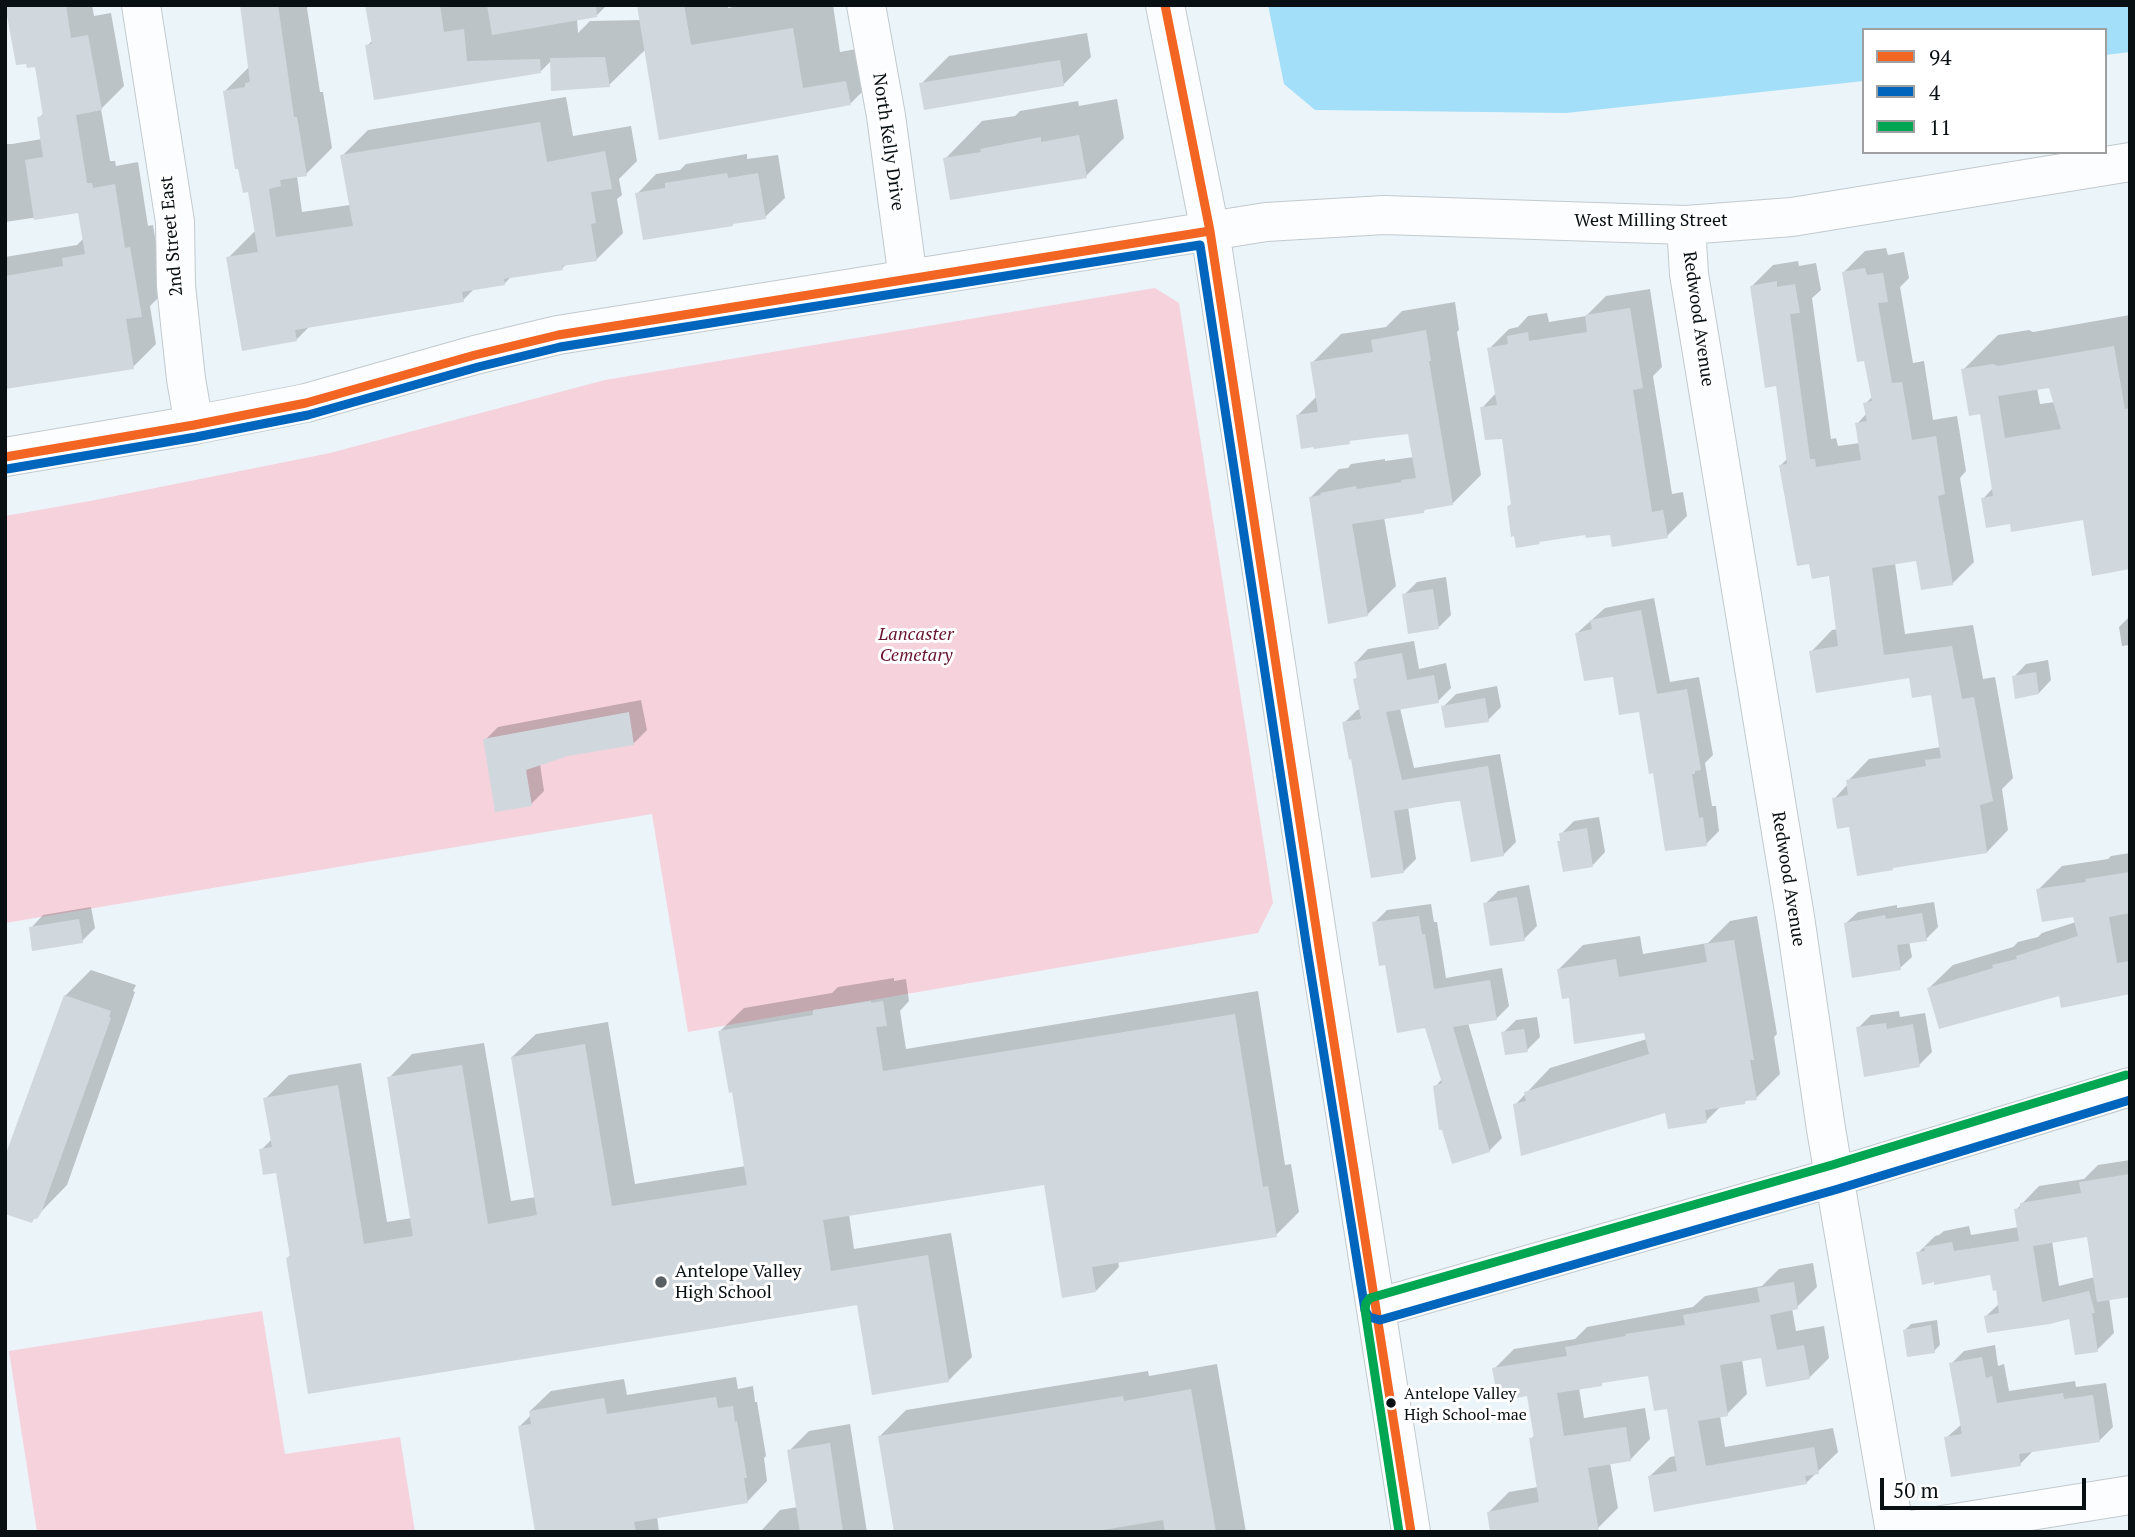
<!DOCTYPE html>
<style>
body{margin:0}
#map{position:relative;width:2135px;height:1537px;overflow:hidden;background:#ebf4f9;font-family:"PT Serif",serif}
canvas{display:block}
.frame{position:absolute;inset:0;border:7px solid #091013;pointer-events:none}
.legend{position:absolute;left:1862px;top:28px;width:245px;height:126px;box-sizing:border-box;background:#fff;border:2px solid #9d9fa1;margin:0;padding:9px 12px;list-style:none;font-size:21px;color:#091013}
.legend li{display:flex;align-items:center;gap:14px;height:35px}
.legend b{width:35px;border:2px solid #9d9fa1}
.scale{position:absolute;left:1880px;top:1478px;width:206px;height:32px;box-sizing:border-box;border:4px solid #091013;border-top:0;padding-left:9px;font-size:21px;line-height:24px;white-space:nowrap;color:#091013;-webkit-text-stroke:5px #fff;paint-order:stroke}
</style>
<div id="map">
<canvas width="2135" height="1537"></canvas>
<div class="frame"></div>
<ul class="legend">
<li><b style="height:9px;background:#f26522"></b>94</li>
<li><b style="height:9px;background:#0065bd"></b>4</li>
<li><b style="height:9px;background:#00a651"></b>11</li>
</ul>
<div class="scale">50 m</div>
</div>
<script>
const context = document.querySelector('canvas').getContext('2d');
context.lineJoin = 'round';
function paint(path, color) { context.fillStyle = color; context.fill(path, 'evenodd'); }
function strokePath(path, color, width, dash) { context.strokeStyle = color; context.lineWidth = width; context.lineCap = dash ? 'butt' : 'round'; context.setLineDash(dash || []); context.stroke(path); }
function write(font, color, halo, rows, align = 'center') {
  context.font = font + ' "PT Serif",serif'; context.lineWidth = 6; context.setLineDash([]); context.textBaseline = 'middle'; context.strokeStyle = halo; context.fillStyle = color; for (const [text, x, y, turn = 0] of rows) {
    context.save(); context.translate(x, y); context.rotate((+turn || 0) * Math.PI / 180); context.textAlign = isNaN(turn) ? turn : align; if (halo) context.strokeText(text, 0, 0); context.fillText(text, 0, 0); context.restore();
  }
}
const green = new Path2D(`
 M1155 288 1179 303 1273 903 1258 933 688 1032 652 814 5 923V516L90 501 330 453 605 380Z
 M262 1311 285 1454 400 1437 415 1532H37L9 1351Z`);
const water = new Path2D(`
 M1268 5H2130V52L2105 55V30H1864V81L1566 113 1315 110 1284 84Z`);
const shadow = new Path2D(`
 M7 5H92L94 16 111 13 124 86 101 109 110 161H115L116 166 138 162 148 226 153 225 164 292 150 306 156 344 133 367 5 387V257L77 245 84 238 80 211 5 222V140L7 144H12L42 139 39 118 44 113 36 65Z
 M236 5H308L307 8 320 92H323L332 148 306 174 297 176 302 212 350 205 342 156 368 130 566 97 573 136 631 126 637 161 619 179 622 195 617 199 623 233 597 259 567 264 562 268 512 276 504 284 475 288 463 300 311 325 296 340 228 258 255 231 249 190 225 91 249 67 242 6 236 7Z
 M367 5H607L597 15 577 19 578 33 590 21 641 20 639 5H728V8L743 5H833L840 52 884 44 888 66 850 104 646 49 609 85 552 60 541 71 376 98 367 46 373 40Z
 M1087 33 1091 57 1063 85 921 84 949 56Z
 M1117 99 1124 138 1086 176 945 159 982 121 1015 116 1020 111 1078 101 1079 106Z
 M747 154V159L778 155 785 198 765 217 735 222 637 194 656 174 680 170 686 164Z
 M1886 248 1888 255 1904 252 1909 278 1900 287 1913 363 1924 361 1933 420 1957 416 1966 471 1960 478 1974 562 1952 584 1918 559 1895 563 1905 634 1973 625 1983 679 1995 677 2013 778 2002 789 2008 830 1987 852 1850 825 1834 799 1848 784V781L1869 759 1941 747 1932 693 1911 676 1811 652 1832 630 1838 629 1831 574 1780 466 1788 458 1777 384 1752 286 1773 265 1798 261 1799 266 1816 263 1821 290 1812 298 1831 439 1836 438 1838 446 1860 443 1857 424 1867 413 1865 404 1873 396 1843 273 1865 251Z
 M1650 289 1662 367 1653 376 1672 494 1683 492 1687 516 1667 536 1587 533 1541 540 1539 542 1508 507 1512 503 1503 437 1482 408 1496 393 1489 349 1509 329 1518 327 1528 316 1547 313 1549 322 1586 316 1606 296Z
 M1455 302 1459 330 1457 332 1481 475 1452 504 1426 508 1424 511 1384 517 1396 586 1367 615 1310 498 1339 469 1348 468 1351 464 1385 459V461L1414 457 1409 432 1353 438 1349 442 1297 416 1317 396 1312 363 1341 334 1386 327 1402 311Z
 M2130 315V568L2085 518 2011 522 1983 499 1993 488 1981 412 1963 370 1998 335 2029 330 2033 332ZM2050 386 2055 402 2040 404 2037 388Z
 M1446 577 1451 615 1439 627 1404 595 1417 582Z
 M1654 598 1670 682 1699 677 1713 755 1705 763 1712 806H1716L1719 831 1706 844 1654 771 1641 710 1614 675 1577 633 1605 608Z
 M2130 614V645L2122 646 2119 627 2128 618Z
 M1414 641 1419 669 1446 663 1451 688 1438 701 1400 708 1414 768 1500 754 1516 842 1503 855 1461 799 1408 807 1416 859 1403 872 1353 757 1344 723 1357 710 1361 709 1355 679 1358 676 1356 662 1368 649Z
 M2048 660 2051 680 2039 693 2014 677 2026 664Z
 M1497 686 1501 707 1488 720 1443 707 1456 694Z
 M641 700 647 730 634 743 568 755 540 764 544 791 531 804 485 740 498 727Z
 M1599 817 1605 852 1593 865 1559 842 1561 839V834L1574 821Z
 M2130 853V994H2061L1929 988 1953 965 2013 947 2018 942 2038 937 2042 933 2076 922 2075 915 2038 890 2062 866 2108 859 2111 856Z
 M1529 885 1537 926 1524 939 1485 904 1498 891Z
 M1934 902 1938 927 1926 939 1909 941 1912 957 1900 968 1846 923 1858 912 1897 905V908Z
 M1431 904 1434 922H1437L1446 978 1502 968 1509 1006 1496 1019 1468 1023 1502 1138 1489 1151 1435 1087 1442 1079 1426 1026 1386 963 1374 923 1387 910Z
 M91 907 95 928 82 941 31 928 43 915Z
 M1757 916 1777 1034 1774 1037 1780 1074 1756 1098 1747 1099 1745 1102 1721 1106 1706 1121 1667 1111 1515 1105 1550 1068 1647 1039 1645 1031 1570 996 1558 970 1583 945 1640 936 1643 954 1708 943 1730 921Z
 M91 970 136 985 133 991 135 992 67 1185 32 1221 65 996Z
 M894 978V981L906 979 909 1001 900 1011 906 1049 1258 991 1285 1165 1291 1164 1299 1212 1276 1235 1118 1261 1119 1267 1096 1291 1045 1183 849 1214 854 1249 951 1233 972 1357 948 1381 859 1303 287 1258 291 1255 277 1171 261 1150 272 1139 265 1099 289 1075 361 1063 387 1222 412 1218 389 1078 412 1054 484 1043 511 1201 536 1197 512 1057 536 1034 608 1022 635 1184 746 1166 733 1090 720 1031 744 1008 832 993 838 987Z
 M1899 1011 1900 1017 1925 1013 1932 1052 1919 1065 1858 1028 1871 1015Z
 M1537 1017 1540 1037 1527 1050 1503 1033 1516 1020Z
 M2130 1160V1295L2109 1298 2114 1333 2097 1350 2071 1317H1985L2000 1303 1992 1273 1918 1253 1935 1236 1939 1235 1944 1231 1969 1226 1971 1235 2019 1227 2016 1210 2039 1186 2084 1179 2098 1165ZM2089 1235 2095 1277 2059 1286 2052 1241Z
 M1813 1263 1817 1287 1797 1307 1792 1308 1796 1331 1824 1326 1829 1358 1809 1378 1763 1356 1742 1359 1747 1394 1727 1414 1720 1416 1725 1447 1833 1428 1838 1452 1806 1483 1650 1476 1670 1457 1676 1456 1668 1407 1650 1374 1605 1381 1601 1384 1579 1388 1584 1418 1645 1408 1650 1439 1631 1459 1610 1463 1618 1508 1598 1528 1489 1512 1509 1492 1538 1487 1531 1439 1535 1435 1529 1394 1511 1386 1494 1369 1514 1349 1575 1339 1587 1327 1693 1307 1705 1296 1762 1286 1779 1269Z
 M1937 1320 1940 1345 1934 1351 1905 1330 1911 1324Z
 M1995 1345 1998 1366 2004 1364 2009 1391 2075 1381 2076 1387 2106 1383 2113 1427 2100 1440 2033 1451 2020 1464 1946 1438 1962 1424 1951 1364 1964 1351Z
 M1217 1364 1246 1532H896L880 1436 906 1410 1148 1371 1149 1376Z
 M736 1377 738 1389 753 1386 755 1402H757L766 1456 764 1458 767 1481 747 1502 657 1516 659 1532H537L520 1426 531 1415 530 1411 551 1391 624 1379 627 1395Z
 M850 1424 867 1532H760L780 1510 798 1507 789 1451 809 1431Z`);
const building = new Path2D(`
 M5 5H66L71 38 88 35 102 110 76 115 87 183H92L93 188 115 184 125 248 130 247 142 317 126 319 134 369 5 389V276L63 266 62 258 85 254 78 213 34 220 25 160 43 157 37 117 43 116 35 67 27 68 26 64 16 65Z
 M240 5H278L294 117H297L307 176 280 180 281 186 269 189 276 237 353 226 340 155 540 122 547 162 605 151 612 189 591 192 596 223 591 224 597 261 562 266 563 270 504 279 505 285 462 292 464 302 295 330 297 341 242 351 226 257 258 252 248 192 243 193 238 169H235L223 91 245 87V83L250 82Z
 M365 5H440L444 32 464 29 467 61 540 59 541 73 374 100 365 45 372 44Z
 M487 5H596L597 17 492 35Z
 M637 5H684L691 45 793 28 803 88 846 81 851 105 659 140Z
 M605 57 610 87 551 91 550 58Z
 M1060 60 1064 86 924 110 919 83Z
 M1079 135 1087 178 950 200 943 158 981 152 980 149 1041 137V142Z
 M727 173 728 178 758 173 766 219 733 224V226L643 240 635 193 665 188V183Z
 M1865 268 1867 275 1883 273 1888 302 1878 303 1892 383 1902 382 1912 440 1936 436 1945 494 1938 496 1953 585 1921 590 1916 561 1872 568 1884 655 1952 646 1962 699 1974 697 1993 801 1980 805 1987 853 1893 868V870L1857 876 1849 827 1837 829 1832 798 1848 795 1846 780 1926 766 1925 760 1941 758 1931 695 1912 698 1909 678 1816 693 1809 651 1838 646 1829 576 1812 579 1809 564 1797 566 1779 465 1787 464 1776 386 1765 388 1750 286 1777 281V287L1795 284 1800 313 1790 314 1810 459H1815L1816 467 1861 460 1855 423 1867 421 1863 403 1872 401 1864 361 1857 362 1842 272Z
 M1630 308 1643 388 1633 390 1652 512 1663 510 1668 538 1612 547 1610 535 1586 538 1585 535 1539 542 1540 544 1516 548 1514 536 1511 537 1507 506 1511 505 1502 439 1485 440 1480 407 1497 405 1487 348 1508 344 1507 336 1528 332 1529 341 1587 332 1585 315Z
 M1426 330 1431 361H1429L1453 505 1424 510V513L1352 524 1368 616 1328 624 1309 497 1321 495 1320 493 1356 486 1357 489 1402 482 1401 480 1416 478 1408 434 1349 441 1350 444 1314 449 1313 447 1301 449 1296 415 1318 412 1310 362 1373 352 1371 340Z
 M2114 346 2125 409 2130 408V569L2092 576 2083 520 2011 532 2010 524 1986 528 1981 498 1993 496 1980 414 1969 416 1961 369 1993 364 1998 366ZM2049 388 2061 429 2005 438 1998 396Z
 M1433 589 1439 629 1408 634 1402 594Z
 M1641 610 1657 694 1687 689 1701 770 1695 771V774H1692L1699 818 1703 817 1707 846 1665 851 1653 773 1649 774 1639 712 1619 715 1613 677 1584 681 1575 633 1592 629 1590 620Z
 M1402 653 1407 680 1434 675 1439 703 1386 712 1402 780 1488 766 1504 856 1471 862 1460 801 1448 802 1394 811 1404 873 1371 878 1351 759 1349 760 1342 722 1361 719 1353 679 1357 678 1354 662Z
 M2036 672 2039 694 2015 699 2012 676Z
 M1485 698 1489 722 1445 728 1441 706Z
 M629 712 634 745 568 756 526 770 532 806 495 812 483 739Z
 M1587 828 1593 867 1563 872 1557 841H1560L1559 833Z
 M2130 872V913L2109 917 2117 963 2130 961V994L2061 1008 2059 996 1939 1029 1927 988 1993 968 1992 965 2017 959 2016 956 2078 936 2073 917 2042 922 2036 889 2086 882 2085 879Z
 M1517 897 1525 941 1490 946 1483 903Z
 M1922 913 1927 941 1897 945 1901 970 1852 978 1844 923 1885 915 1886 919Z
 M1419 916 1422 934H1425L1434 989 1490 980 1497 1020 1453 1027 1490 1152 1452 1164 1442 1130H1439L1433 1086 1442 1083 1425 1028 1397 1033 1385 965 1379 966 1372 922Z
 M79 919 83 943 32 951 29 927Z
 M1734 940 1754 1060H1750L1757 1100 1745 1101V1104L1705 1110 1707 1123 1668 1129 1665 1113 1521 1156 1513 1104 1526 1101 1524 1092 1649 1054 1644 1033 1574 1044 1569 998 1562 999 1557 969 1616 959 1619 977 1707 962 1704 944Z
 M64 995 111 1011 109 1017 111 1018 41 1213 37 1219 34 1218 32 1223 5 1214V1156Z
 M871 1001V1003L883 1001 887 1026 876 1027 883 1071 1235 1014 1263 1187 1268 1186 1277 1237 1092 1267 1096 1292 1062 1298 1044 1185 823 1220 831 1271 928 1255 949 1382 872 1395 857 1305 308 1394 286 1258 290 1257 276 1173 263 1175 259 1149 272 1147 263 1098 338 1085 364 1244 413 1236 387 1077 462 1065 488 1224 537 1215 511 1057 585 1044 612 1206 747 1185 732 1092 729 1093 718 1031 813 1015V1010Z
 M1886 1023 1887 1029 1913 1024 1920 1067 1864 1077 1856 1027Z
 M1524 1029 1528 1052 1505 1055 1501 1032Z
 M2130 1174V1297L2097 1302 2087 1237 2033 1246 2042 1302 2089 1291 2095 1313H2092L2098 1352 2075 1355 2069 1319 2050 1324 1987 1333 1984 1316 1999 1313 1996 1290 1993 1291 1990 1275 1934 1285V1282L1922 1285 1916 1252 1925 1251 1924 1247 1952 1242 1954 1251 2019 1241 2014 1209 2020 1208V1203L2081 1193 2079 1182Z
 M1794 1282 1798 1309 1770 1315 1777 1350 1804 1345 1810 1379 1766 1387 1761 1358 1720 1365 1728 1416 1698 1421 1706 1466 1814 1447 1819 1474 1805 1476 1807 1484 1654 1512 1648 1476 1677 1471 1667 1409 1654 1411 1648 1376 1602 1383V1386L1557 1393 1564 1436 1626 1427 1631 1461 1588 1468 1599 1532H1490L1487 1512 1539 1502 1529 1438H1534L1527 1396 1511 1399 1509 1388 1496 1390 1492 1368 1567 1356 1565 1347 1626 1336 1625 1334 1685 1325 1683 1315 1760 1302 1757 1288Z
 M1931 1325 1935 1353 1907 1357 1903 1330Z
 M1982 1357 1986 1378 1992 1376 1997 1403 2063 1393 2064 1399 2093 1395 2100 1442 2019 1454 2021 1466 1951 1477 1944 1437 1962 1434 1949 1363Z
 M1191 1389 1216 1532H1165L1163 1520 1091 1532H894L878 1436 1123 1396 1124 1401Z
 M716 1397 718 1408 733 1406 735 1422 737 1421 747 1478H744L748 1503 634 1522 636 1532H535L518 1426 531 1424 529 1411 604 1398 607 1414Z
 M830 1443 843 1532H800L787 1450Z`);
const minor = new Path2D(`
 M141 5 175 222 176 286 186 379 194 425
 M866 5 886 116 908 279
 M1686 225 1689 274 1795 917 1826 1129 1895 1532
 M1210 231 1266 222 1384 215 1686 225 1792 217 2130 162
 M1377 1308 1835 1177 2130 1087
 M1899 1532 2130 1495`);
const major = new Path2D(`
 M1165 5 1210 231 1319 947 1411 1532
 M5 457 194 425 306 403 475 355 558 335 1210 231`);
const bus1 = new Path2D(`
 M1165 5 1210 231 1319 947 1411 1532
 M5 457 194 425 306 403 475 355 558 335 1210 231`);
const bus2 = new Path2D(`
 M7 469 196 437 308 415 478 367 560 347 1200 245 1307 949 1365 1310 1369 1317 1380 1320 1838 1189 2130 1100`);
const bus3 = new Path2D(`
 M1399 1532 1365 1310 1366 1303 1370 1298 1832 1165 2126 1075`);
const markers = [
 [661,1282,7,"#586064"],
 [1391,1403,6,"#091013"]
];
const busNames = [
 ["Antelope Valley",1404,1394],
 ["High School-mae",1404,1415]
];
const streetNames = [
 ["North Kelly Drive",888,142,82],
 ["West Milling Street",1651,221],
 ["2nd Street East",172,236,-95],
 ["Redwood Avenue",1698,319,82],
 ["Redwood Avenue",1788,879,81]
];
const parkNames = [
 ["Lancaster",916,635],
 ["Cemetary",916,656]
];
const poiNames = [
 ["Antelope Valley",675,1272],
 ["High School",675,1293]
];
paint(green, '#f5d2dc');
paint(water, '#a4dffa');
paint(shadow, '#0003');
paint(building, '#d1d8dd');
strokePath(minor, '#c2cace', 40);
strokePath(major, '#c2cace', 40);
strokePath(minor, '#fcfdfe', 38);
strokePath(major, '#fcfdfe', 38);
strokePath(bus1, '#f26522', 9);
strokePath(bus2, '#0065bd', 9);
strokePath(bus3, '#00a651', 9);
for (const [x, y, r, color] of markers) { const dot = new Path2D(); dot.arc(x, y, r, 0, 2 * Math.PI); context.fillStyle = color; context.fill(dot); strokePath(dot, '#fff', 2.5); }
write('16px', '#091013', '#fff', busNames, 'left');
write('18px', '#091013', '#fff', streetNames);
write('italic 18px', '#671430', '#fff', parkNames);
write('18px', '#091013', '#fff', poiNames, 'left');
</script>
